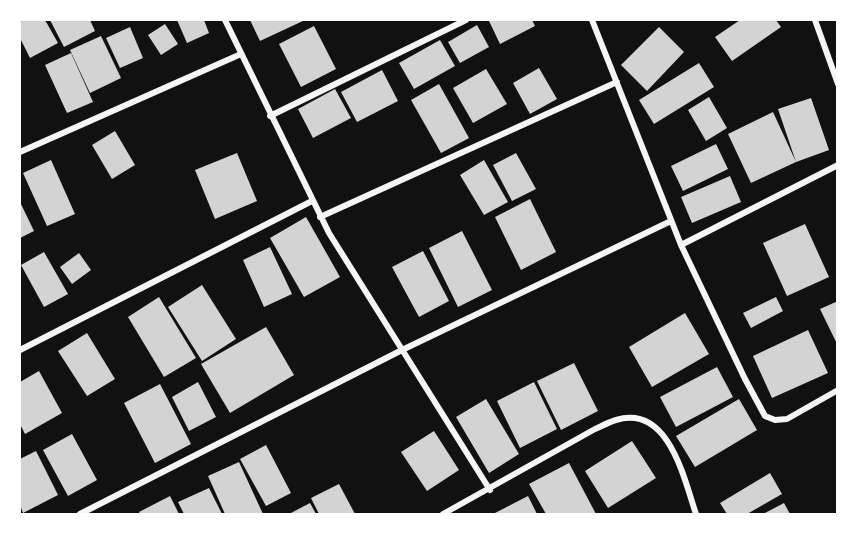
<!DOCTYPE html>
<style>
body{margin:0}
#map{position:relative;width:857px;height:534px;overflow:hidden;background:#111;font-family:Overpass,sans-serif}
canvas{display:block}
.frame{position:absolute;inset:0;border:21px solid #fff;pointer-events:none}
</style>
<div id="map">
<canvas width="857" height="534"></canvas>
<div class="frame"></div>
</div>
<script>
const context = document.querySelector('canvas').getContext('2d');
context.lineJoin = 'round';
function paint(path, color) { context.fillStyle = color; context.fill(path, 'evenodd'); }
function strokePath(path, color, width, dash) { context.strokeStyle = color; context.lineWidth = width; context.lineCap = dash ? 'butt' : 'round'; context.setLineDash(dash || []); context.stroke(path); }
const building = new Path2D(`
 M24 20H45L58 43 30 58 20 38V22Z
 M50 20H90L95 31 64 47Z
 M177 20H204L209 33 187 43Z
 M250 20H305L260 41Z
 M492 20H532L535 26 500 44 489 21Z
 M740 20H776L781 27 732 61 715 37Z
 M165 24 178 44 161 55 148 35Z
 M477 25 489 47 460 63 448 42Z
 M314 26 336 69 301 87 279 44Z
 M130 27 143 58 120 68 106 38Z
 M659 27 684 52 647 91 621 65Z
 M101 36 121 78 90 93 70 50Z
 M440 40 455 66 414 89 399 63Z
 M71 53 93 102 67 113 45 65Z
 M699 63 714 87 654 124 639 100Z
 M539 68 557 99 530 114 513 83Z
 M486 69 507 104 473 123 453 88Z
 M382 70 398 101 357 122 341 92Z
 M439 84 469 138 441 153 411 100Z
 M335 89 351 118 313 138 298 109Z
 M709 97 727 128 706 141 688 110Z
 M811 98 829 150 796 162 751 183 728 134 773 112 796 162 778 109Z
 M115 131 135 165 112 179 92 145Z
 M716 144 728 169 683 191 671 166Z
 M237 153 257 201 215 219 195 170Z
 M516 153 536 189 512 201 493 165Z
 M51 160 75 214 47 226 23 173Z
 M484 160 508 202 484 215 460 175Z
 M730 176 741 202 692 223 681 197Z
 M530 199 556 252 521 270 495 217Z
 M20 202 34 231 20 238Z
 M306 217 340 277 304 297 270 238Z
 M805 224 829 277 787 296 763 243Z
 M462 231 492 290 458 307 429 248Z
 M270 247 292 294 264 307 243 260Z
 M423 251 449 301 419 317 392 267Z
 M44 252 68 294 44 307 21 265Z
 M79 253 91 270 72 284 60 267Z
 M202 285 236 339 202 361 168 307Z
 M159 297 196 358 164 377 128 317Z
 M776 297 783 311 751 328 743 313Z
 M838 301V346L820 309Z
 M685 313 709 354 652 387 629 347Z
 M266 327 294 375 230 413 201 364Z
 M808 330 828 373 772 398 753 356Z
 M87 333 115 379 87 396 58 351Z
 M574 363 598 411 561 430 537 381Z
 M717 367 733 397 676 427 660 397Z
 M39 371 62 413 25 434 20 424V382Z
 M198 382 216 417 189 431 172 397Z
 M534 382 557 429 520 448 497 401Z
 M160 384 191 444 155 463 124 403Z
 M486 399 519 454 489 473 456 417Z
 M739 399 757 430 695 467 676 436Z
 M434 431 459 470 427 491 401 452Z
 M72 434 97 480 68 496 43 450Z
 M632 441 656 478 608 508 585 471Z
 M266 445 291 493 266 506 240 459Z
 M36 451 58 495 23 513 20 505V459Z
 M239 462 263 514H225L208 476Z
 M569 463 596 514H546L529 484Z
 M770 473 782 494 747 514H727L720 503Z
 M339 484 355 514H319L311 498Z
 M209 488 222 514H184L178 502Z
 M170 496 179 514H140L139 512Z
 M528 496 537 514H493Z
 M310 503 316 514H289Z
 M784 503 790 514H763Z`);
const minor = new Path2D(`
 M225 20 329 233 490 490
 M592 20 681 245 745 379 765 416 775 420 787 419 838 390
 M815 20 838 84
 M270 116 466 20
 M20 152 241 54
 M320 217 617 82
 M681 245 838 165
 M20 350 312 201
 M80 514 402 350 671 221
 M443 514 595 429C602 426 609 422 616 420 669 404 684 479 696 514`);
paint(building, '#d3d3d3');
strokePath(minor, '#f5f5f5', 6);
</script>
